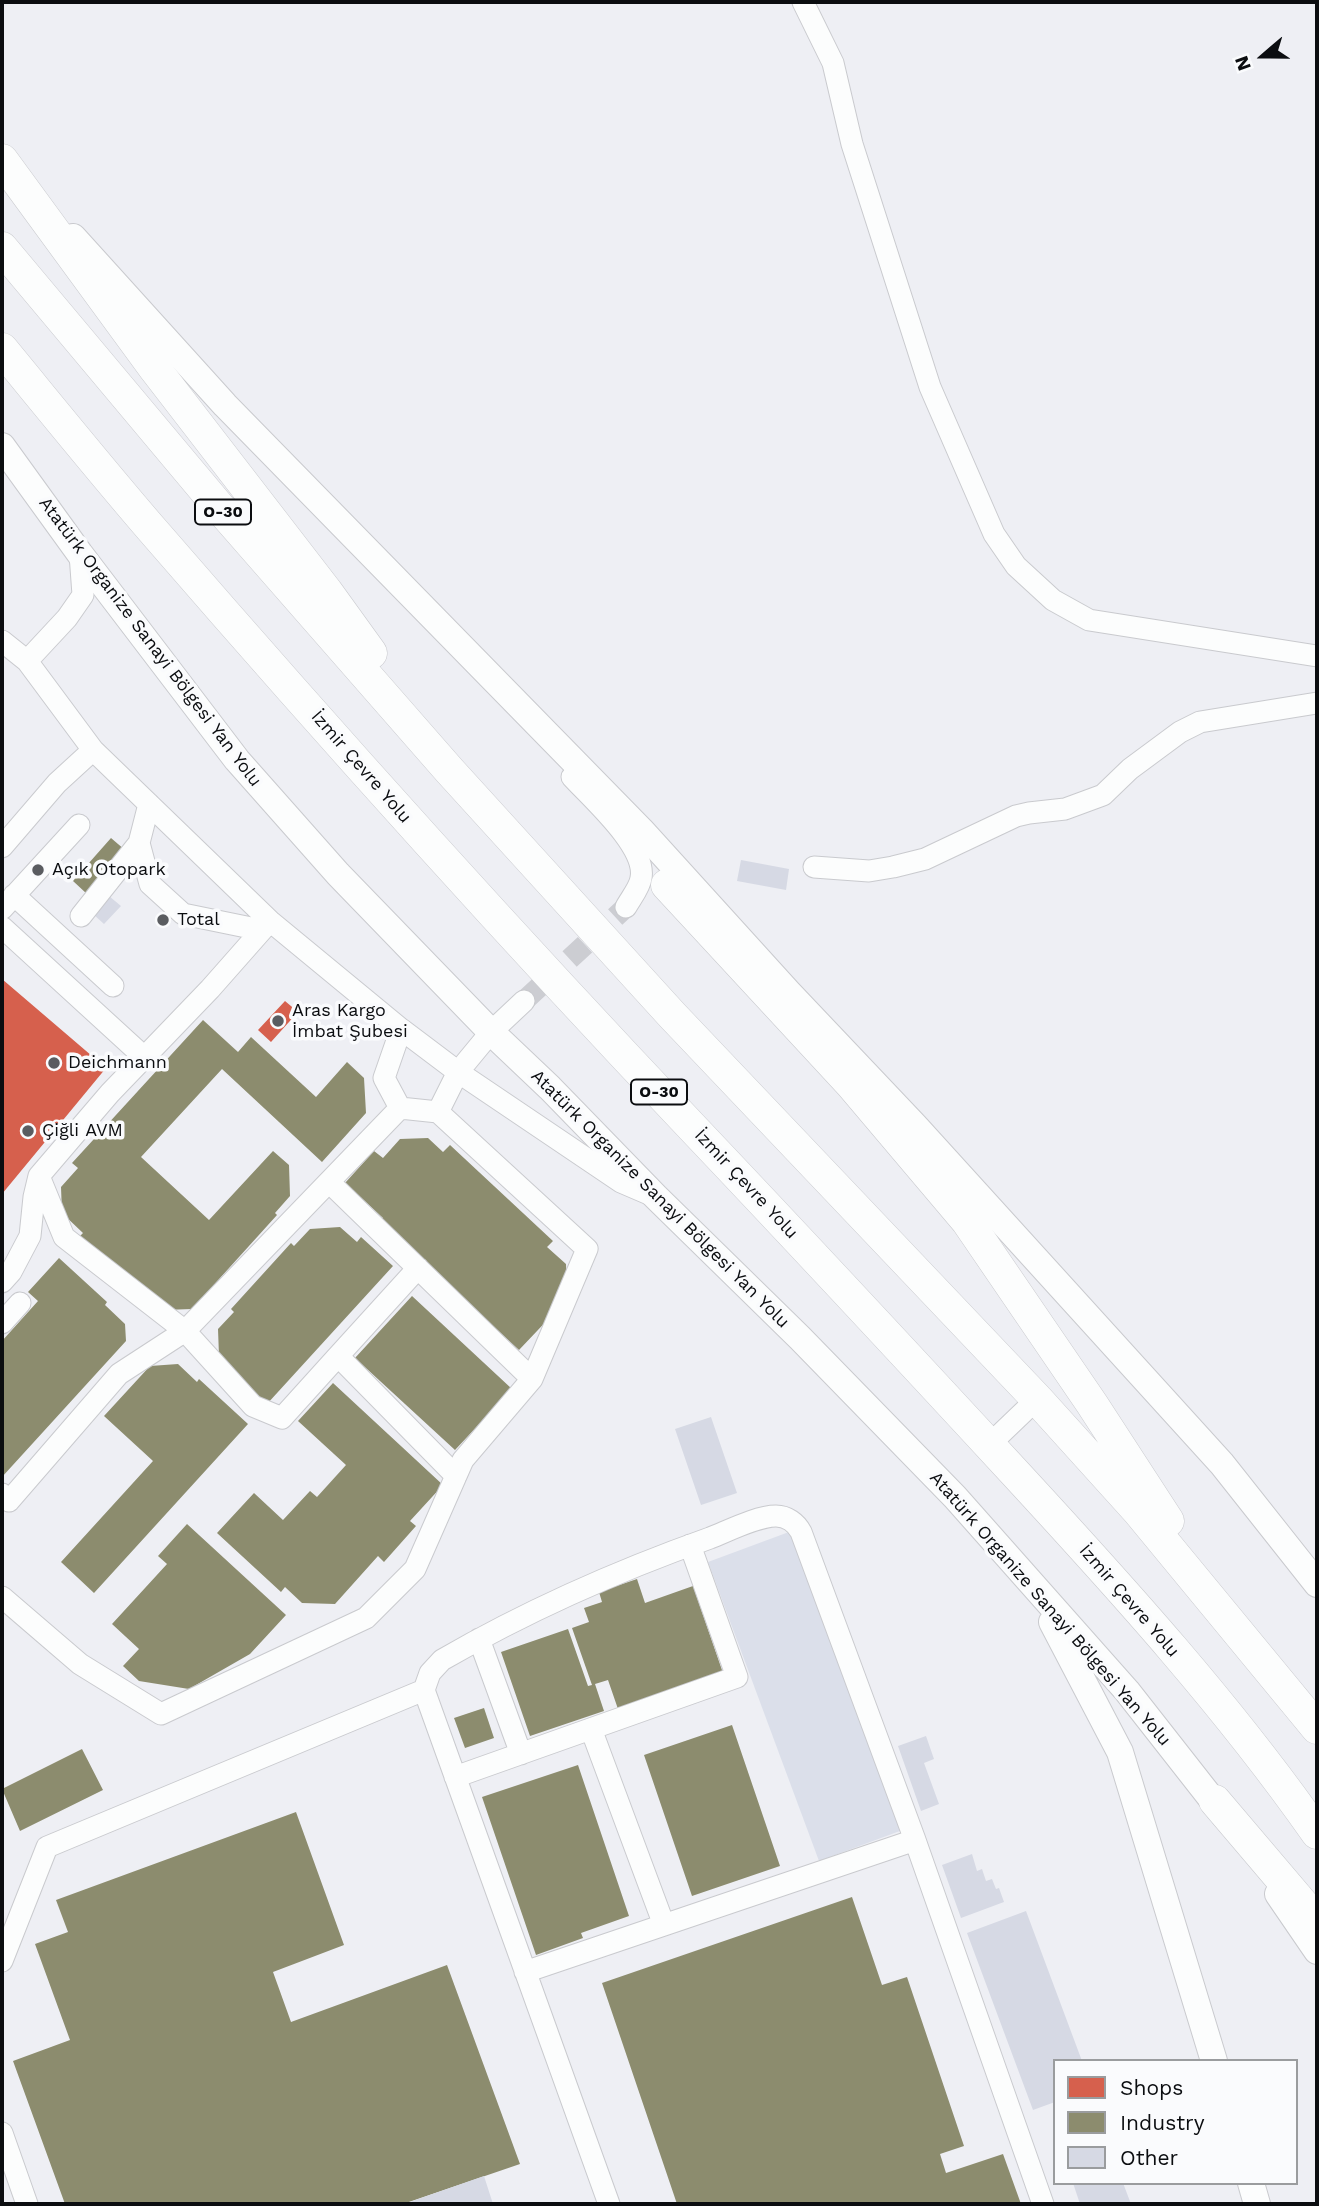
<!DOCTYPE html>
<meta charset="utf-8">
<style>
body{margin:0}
#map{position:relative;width:1319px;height:2206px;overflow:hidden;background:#eeeff4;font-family:"Work Sans",sans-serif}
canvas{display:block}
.frame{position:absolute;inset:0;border:4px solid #0b0d10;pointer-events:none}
.legend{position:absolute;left:1053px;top:2059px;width:245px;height:126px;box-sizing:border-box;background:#fafbfd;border:2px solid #9a9c9e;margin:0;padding:9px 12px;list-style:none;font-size:21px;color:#0b0d10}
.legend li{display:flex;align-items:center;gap:14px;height:35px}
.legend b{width:35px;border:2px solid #9a9c9e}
.north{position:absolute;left:1228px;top:21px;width:70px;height:70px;-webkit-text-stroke:5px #fafbfd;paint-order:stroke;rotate:250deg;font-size:19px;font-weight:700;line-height:28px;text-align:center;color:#0b0d10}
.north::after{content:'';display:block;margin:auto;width:24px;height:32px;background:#0b0d10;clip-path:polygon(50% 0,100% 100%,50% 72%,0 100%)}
</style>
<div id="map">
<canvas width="1319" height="2206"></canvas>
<div class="frame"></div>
<ul class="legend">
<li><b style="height:19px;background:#d6604d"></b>Shops</li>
<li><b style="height:19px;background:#8c8c6e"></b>Industry</li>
<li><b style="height:19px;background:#d6d9e4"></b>Other</li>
</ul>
<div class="north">N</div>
</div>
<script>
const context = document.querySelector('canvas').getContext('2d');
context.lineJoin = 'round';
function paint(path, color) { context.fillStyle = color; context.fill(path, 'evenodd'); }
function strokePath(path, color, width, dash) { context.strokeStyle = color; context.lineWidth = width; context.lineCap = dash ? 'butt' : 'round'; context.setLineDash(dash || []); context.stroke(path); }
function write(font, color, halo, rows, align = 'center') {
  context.font = font + ' "Work Sans",sans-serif'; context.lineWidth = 7; context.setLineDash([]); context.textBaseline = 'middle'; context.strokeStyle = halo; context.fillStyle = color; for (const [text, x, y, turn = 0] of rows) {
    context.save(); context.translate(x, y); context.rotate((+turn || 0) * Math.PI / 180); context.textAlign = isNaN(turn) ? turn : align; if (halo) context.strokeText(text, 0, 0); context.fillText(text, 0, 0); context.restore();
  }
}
const built = new Path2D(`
 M797 1529 908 1828 819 1861 708 1562Z`);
const shops = new Path2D(`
 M2 979 106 1068 2 1194Z
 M285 1001 298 1012 271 1042 258 1030Z`);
const industry = new Path2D(`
 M111 838 125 850 87 894 73 881Z
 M203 1020 238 1052 251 1037 316 1097 347 1062 364 1078 366 1113 322 1162 222 1069 141 1157 209 1220 273 1151 289 1165 290 1196 275 1213 277 1215 192 1309 163 1310 78 1238 83 1233 62 1213 61 1187 78 1168 72 1163Z
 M428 1138 443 1152 450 1145 553 1241 547 1247 566 1264 567 1292 555 1312 519 1350 379 1222 383 1218 345 1183 374 1151 383 1158 400 1139Z
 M340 1227 357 1242 361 1237 393 1266 267 1404 219 1356 218 1329 234 1312 231 1309 291 1243 294 1246 310 1229Z
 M59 1258 107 1302 105 1305 125 1324 126 1341 2 1477V1341L38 1301 28 1292Z
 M412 1296 512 1389 455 1450 355 1358Z
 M178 1364 197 1382 199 1379 248 1424 94 1593 61 1562 153 1461 104 1416 150 1366Z
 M333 1383 443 1485 410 1521 416 1526 384 1562 378 1556 335 1604 302 1603 285 1587 281 1592 217 1533 254 1493 283 1520 310 1491 317 1497 346 1465 298 1421Z
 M187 1524 286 1615 250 1654 189 1689 139 1681 123 1666 139 1649 112 1624 167 1564 158 1556Z
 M637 1579 645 1603 693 1586 723 1673 618 1709 608 1680 595 1684 604 1711 530 1736 501 1652 568 1629 588 1686 592 1685 572 1628 589 1622 584 1608 602 1602 599 1592Z
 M484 1708 494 1738 465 1748 454 1718Z
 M732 1725 780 1866 692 1896 644 1755Z
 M82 1749 103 1790 20 1831 2 1789Z
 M578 1765 629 1916 581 1933 583 1938 536 1955 482 1797Z
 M296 1812 344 1945 273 1972 291 2022 447 1965 520 2164 403 2204H65L13 2061 70 2040 35 1944 68 1932 56 1900Z
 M852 1897 882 1985 907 1977 964 2146 940 2154 946 2173 1003 2154 1021 2204H677L602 1983Z`);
const building = new Path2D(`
 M741 860 789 869 786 890 737 881Z
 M109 896 121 906 104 924 93 914Z
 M711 1417 737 1493 701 1505 675 1429Z
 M926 1736 934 1759 924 1763 939 1804 921 1811 898 1746Z
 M972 1854 977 1871 982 1869 986 1881 992 1879 996 1889 999 1888 1004 1902 961 1918 942 1865Z
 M1026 1911 1082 2061H1055V2102L1033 2110 967 1933Z
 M484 2176 493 2204H404Z
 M1073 2183H1123L1131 2204H1080Z`);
const minorTunnel = new Path2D(`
 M524 1001 626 907`);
const minor = new Path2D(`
 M803 2 833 63 852 144 930 387 994 534 1016 566 1053 600 1089 620 1317 656
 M2 641 27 661 93 750 270 921 401 1029 458 1072 491 1032 524 1001
 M27 661 67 618 83 595 80 554
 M572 777C592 799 647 847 641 878 640 887 631 898 626 907
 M149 804 139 843 150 884 183 914 261 930
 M2 847 57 783 93 750
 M814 867 869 871 893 867 925 859 1016 816 1029 813 1065 809 1103 795 1130 769 1180 732 1200 722 1317 703
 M14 895 113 986
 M2 909 79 825
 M81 916 139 843
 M2 927 144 1057
 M401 1029 384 1078 400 1108 438 1112 458 1072 621 1182 649 1194
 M39 1176 64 1237 185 1331 253 1406 282 1418 338 1356 456 1476
 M329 1182 532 1379
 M2 1282 11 1272 30 1236 34 1197 39 1176 110 1093 210 989 270 921
 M2 1323 20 1303
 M338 1356 418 1268
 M989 1445 1037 1399
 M2 1494 9 1501 119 1374 185 1331 400 1108
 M2 1597 80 1664 161 1714 366 1618 415 1569 463 1460 532 1379 587 1249 438 1112
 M479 1639 521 1754
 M424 1690 430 1673 442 1660C527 1611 617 1571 710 1538 728 1531 757 1516 776 1516 787 1516 796 1523 801 1532L915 1840
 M591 1729 664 1925
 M455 1777 737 1677 690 1545
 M2 1961 47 1847 424 1690 609 2204
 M525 1972 915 1840 1043 2204
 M2 2133 27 2204`);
const major = new Path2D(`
 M73 237 225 405 641 830 788 992 915 1126 1222 1464 1317 1584
 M2 446 80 554 237 760 338 874 491 1032 550 1088 656 1197 800 1338 955 1497 1127 1691 1225 1816
 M1052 1622 1120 1752 1214 2061
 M1278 1894 1317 1951
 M1251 2183 1257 2204`);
const highway = new Path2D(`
 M2 160 155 369 327 592 371 653
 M2 248 219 507 449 770 672 1015 1037 1399 1139 1512 1317 1728
 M2 349C53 411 103 473 155 533 329 734 507 932 690 1125 800 1241 908 1357 1016 1474 1122 1589 1228 1706 1317 1833
 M667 885 852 1085 967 1221 1092 1404 1168 1521
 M1215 1801 1317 1921`);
const markers = [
 [38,870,7,"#5a5c60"],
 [163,920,7,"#5a5c60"],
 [278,1021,7,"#5a5c60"],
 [54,1063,7,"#5a5c60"],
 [28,1131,7,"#5a5c60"]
];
const shields = [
 [223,512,56],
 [659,1092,56]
];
const shieldNames = [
 ["O-30",223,512],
 ["O-30",659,1092]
];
const streetNames = [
 ["Atatürk Organize Sanayi Bölgesi Yan Yolu",150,642,53],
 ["İzmir Çevre Yolu",361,767,49],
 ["İzmir Çevre Yolu",746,1184,47],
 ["Atatürk Organize Sanayi Bölgesi Yan Yolu",660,1199,45],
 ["İzmir Çevre Yolu",1129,1601,49],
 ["Atatürk Organize Sanayi Bölgesi Yan Yolu",1050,1609,49]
];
const poiNames = [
 ["Açık Otopark",52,870],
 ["Total",177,920],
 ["Aras Kargo",292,1011],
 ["İmbat Şubesi",292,1032],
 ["Deichmann",68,1063],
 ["Çiğli AVM",42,1131]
];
paint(built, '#dbdfea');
paint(shops, '#d6604d');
paint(industry, '#8c8c6e');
paint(building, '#d6d9e4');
strokePath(minorTunnel, '#cccdd2', 21, [21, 10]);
strokePath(minor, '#c9cace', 23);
strokePath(major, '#c9cace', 28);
strokePath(highway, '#c9cace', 33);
strokePath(minor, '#fcfdfd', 21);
strokePath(major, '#fcfdfd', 26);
strokePath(highway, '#fcfdfd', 32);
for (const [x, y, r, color] of markers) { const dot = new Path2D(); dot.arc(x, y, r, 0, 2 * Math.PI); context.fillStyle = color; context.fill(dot); strokePath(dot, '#fafbfd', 2.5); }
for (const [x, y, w] of shields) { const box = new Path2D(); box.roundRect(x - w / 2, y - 12.5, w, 25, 5); context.fillStyle = '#fafbfd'; context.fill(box); strokePath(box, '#0b0d10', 2); }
write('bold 16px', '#0b0d10', null, shieldNames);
write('18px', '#0b0d10', '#fafbfd', streetNames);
write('18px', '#0b0d10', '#fafbfd', poiNames, 'left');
</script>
